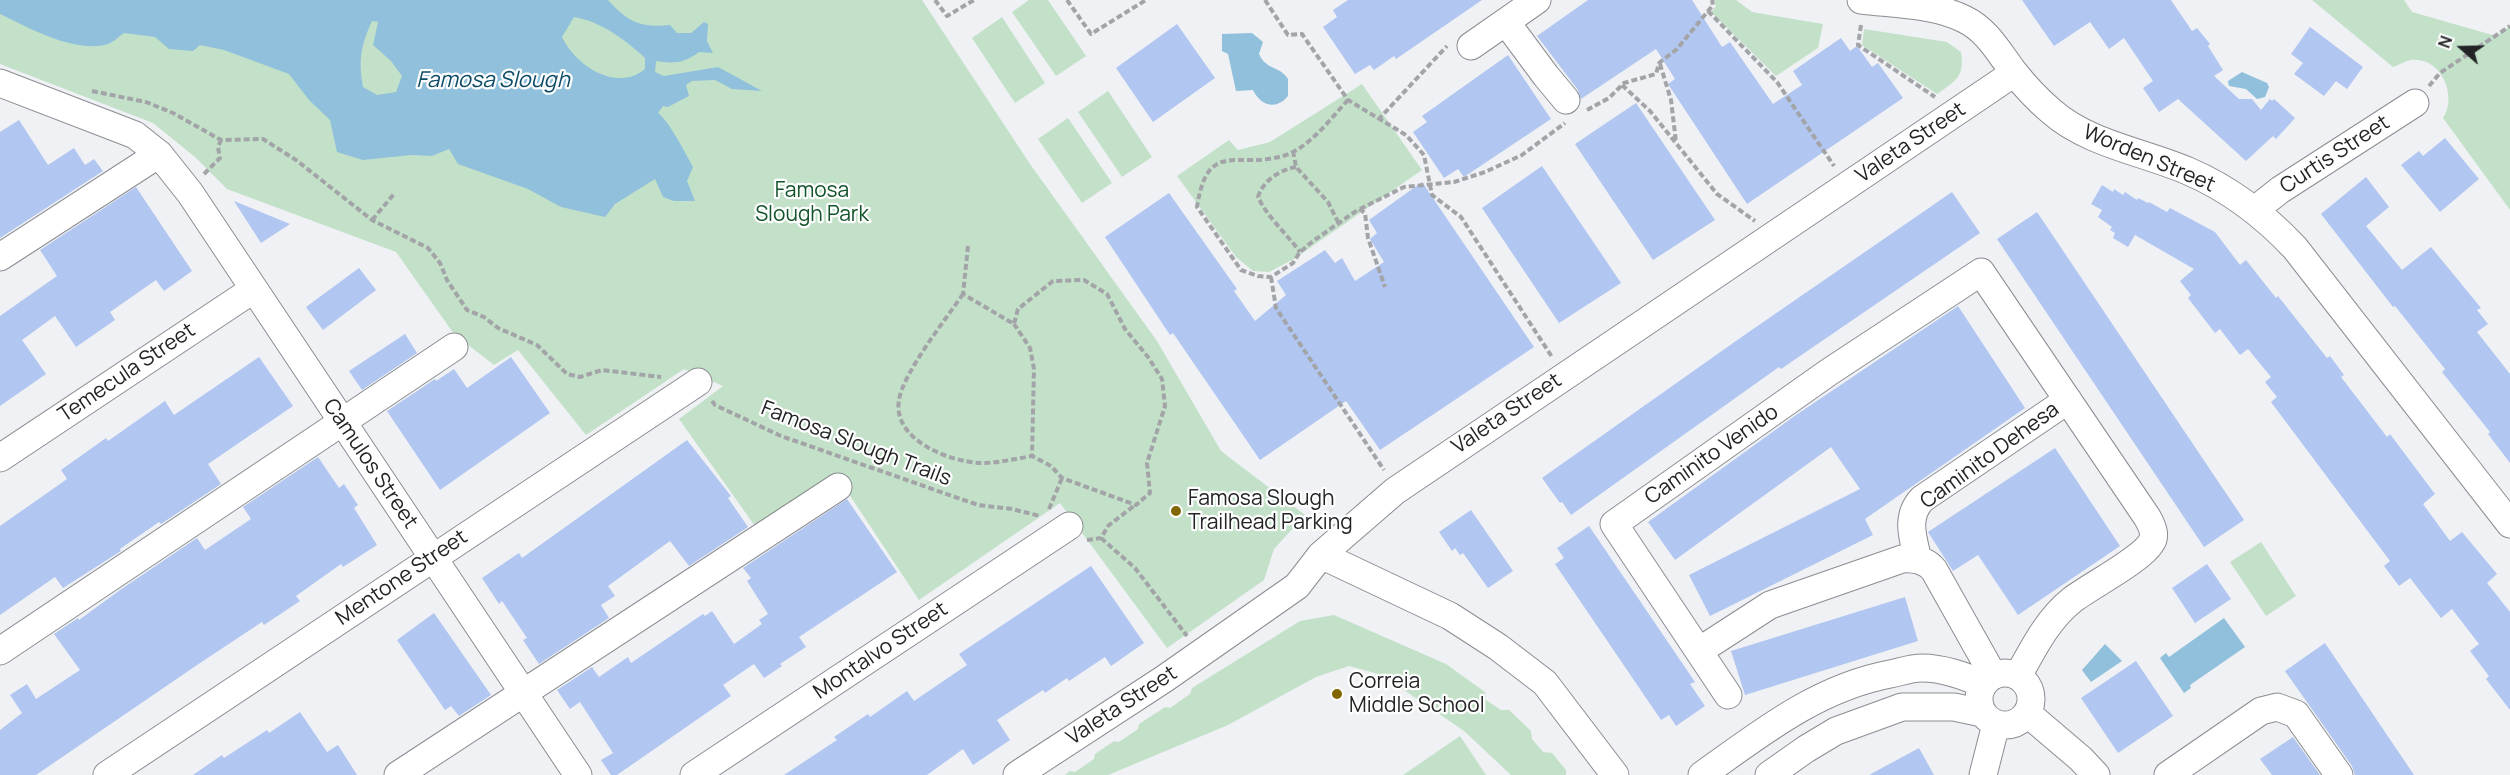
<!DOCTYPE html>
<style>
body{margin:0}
#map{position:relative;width:2510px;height:775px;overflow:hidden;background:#eff1f5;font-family:Manrope,sans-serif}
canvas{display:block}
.north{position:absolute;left:2432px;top:18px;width:60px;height:60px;-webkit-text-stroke:4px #fefefe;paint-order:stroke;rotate:290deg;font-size:16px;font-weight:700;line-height:24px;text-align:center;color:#222325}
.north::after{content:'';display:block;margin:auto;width:21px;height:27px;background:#222325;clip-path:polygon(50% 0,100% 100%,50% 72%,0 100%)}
</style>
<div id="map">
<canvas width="2510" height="775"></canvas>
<div class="north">N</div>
</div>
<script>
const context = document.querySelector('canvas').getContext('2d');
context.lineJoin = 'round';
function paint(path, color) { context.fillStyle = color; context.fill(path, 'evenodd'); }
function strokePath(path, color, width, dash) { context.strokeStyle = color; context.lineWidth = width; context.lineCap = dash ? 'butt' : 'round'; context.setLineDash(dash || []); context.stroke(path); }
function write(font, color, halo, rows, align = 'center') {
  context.font = font + ' Manrope,sans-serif'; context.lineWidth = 4.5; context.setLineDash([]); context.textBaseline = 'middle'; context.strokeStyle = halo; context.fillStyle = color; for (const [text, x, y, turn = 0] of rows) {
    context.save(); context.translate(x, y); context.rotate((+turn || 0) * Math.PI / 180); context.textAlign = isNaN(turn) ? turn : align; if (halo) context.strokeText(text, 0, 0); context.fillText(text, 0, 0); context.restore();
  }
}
const green = new Path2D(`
 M0 0H922L1030 164 1157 341 1221 451 1305 515 1274 549 1264 580 1167 648 1060 503 919 600 837 476 757 529 679 419 723 386 684 369 586 435 518 350 494 365 454 334 396 252 227 189 195 157 153 123 0 64Z
 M1029 0H1048L1086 56 1056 76 1012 12Z
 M1714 0H1736L1752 12 1823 24 1818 48 1776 76 1711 12 1716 6Z
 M2312 0H2404L2412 12 2496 36 2510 26V210L2443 118C2458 96 2441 56 2411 60 2405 61 2399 65 2393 67Z
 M1002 17 1045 83 1015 103 972 38Z
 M1864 29 1947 42 1961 52C1965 76 1956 81 1937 94L1862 45Z
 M1362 84 1422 170 1294 259 1269 272 1253 271 1236 257 1177 176 1229 140 1238 150 1270 142Z
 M1108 91 1152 157 1122 177 1078 112Z
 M1068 118 1112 183 1082 203 1038 139Z
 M2261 542 2296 596 2266 616 2230 562Z
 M1334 615 1446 664 1485 692 1486 700 1501 710H1509L1531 731 1532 739 1543 752 1552 753 1566 770V775H1511L1464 731 1404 690 1375 673 1349 666 1316 677 1228 725 1108 775H1065L1070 771 1075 772 1094 759 1095 754 1114 741 1119 742 1138 729 1139 724 1165 707 1170 708 1190 694 1192 688 1300 621Z
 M1460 736 1486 775H1403Z`);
const water = new Path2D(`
 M0 0H608C628 22 640 28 670 25L677 33H691L704 22 708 24 707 41 713 53 699 52C685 63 673 64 656 61L655 72 664 76 718 67 762 91 732 89 715 80 692 81 686 85 689 96 668 107 663 106 658 113C669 121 685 152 693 167L687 181 695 201H674L663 197 655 179 615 204 605 217 561 207 528 189 458 164 449 149 432 156 411 155 363 160 337 152 330 120 309 100 289 74 224 50 200 45 193 51 169 49 155 37 124 33C119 36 114 42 108 44 76 54 29 28 0 14ZM574 17C600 21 626 40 645 58V69C616 93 575 65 562 37ZM372 21 378 22 373 45 391 61 402 76 396 92 377 95 363 87C358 60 361 45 372 21Z
 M1252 33 1263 42 1259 54C1267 71 1279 65 1288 79V96C1276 111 1260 105 1253 90L1236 91 1228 54 1222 51V34Z
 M2242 72 2267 83 2269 87 2265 97 2257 99 2246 89 2229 86 2228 81Z
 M2224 618 2245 647 2190 685 2191 688 2184 693 2160 658 2166 653 2169 657Z
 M2105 644 2122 661 2091 682 2082 670Z`);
const building = new Path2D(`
 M1348 0H1482L1396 59 1394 56 1374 70 1370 65 1355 74 1323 27 1337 17 1333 10Z
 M1588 0H1692L1722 47 1730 42 1773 104 1802 85 1793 71 1841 38 1850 51 1857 46 1872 67 1878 63 1903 98 1747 204 1668 84 1675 79 1656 49 1581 99 1578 90 1537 36Z
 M2022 0H2171L2192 31 2197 28 2210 44 2208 46 2223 70 2214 76 2239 99H2252L2261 110 2270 99 2272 101 2274 99 2295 118 2276 139 2273 136 2246 161 2178 99 2159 112 2143 88 2153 81 2124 38 2109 49 2090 22 2054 46Z
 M1177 24 1215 78 1153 122 1116 68Z
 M2310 27 2363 67 2347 89 2336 81 2324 96 2294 74 2303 63 2291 54Z
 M1508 55 1551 119 1464 177 1458 169 1444 178 1413 132 1427 122 1422 116Z
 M1636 103 1715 220 1653 260 1575 144Z
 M19 120 48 165 74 148 85 165 94 159 103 171 0 238V132Z
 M2445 138 2479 179 2440 212 2401 165 2419 151 2423 156Z
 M1542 166 1621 283 1559 323 1482 208Z
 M2366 177 2389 207 2366 226 2402 270 2431 247 2481 308 2477 310 2488 324 2477 332 2510 374V463L2488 434 2490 432 2442 372 2445 369 2395 306 2393 307 2321 214Z
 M1422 182 1534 347 1380 450 1346 401 1260 460 1173 333 1170 335 1105 237 1169 193 1237 289 1234 291 1255 321 1286 295 1277 281 1325 250 1335 263 1342 258 1355 281 1384 262 1370 239 1377 233 1369 220Z
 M2102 185 2113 192 2114 189 2123 195 2125 192 2137 200 2138 198 2148 203 2149 202 2167 212 2170 208 2215 232 2240 265 2246 260 2276 298 2278 296 2327 358 2330 356 2344 375 2341 377 2387 437 2390 434 2435 494 2423 504 2450 541 2462 532 2497 574 2487 583 2510 612V710L2486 679 2489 676 2470 651 2479 644 2452 609 2441 618 2410 578 2399 586 2384 566 2390 561 2271 402 2277 397 2265 382 2271 377 2248 349 2240 355 2220 329 2215 333 2188 298 2191 295 2180 281 2194 269 2135 235 2128 247 2113 238 2115 233 2110 230 2112 227 2098 217 2102 210 2091 204Z
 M136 187 192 271 164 291 156 280 110 312 115 320 76 347 55 316 22 340 46 374 0 406V316L57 276 40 250Z
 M1952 192 1980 233 1781 369 1779 367 1571 515 1562 502 1560 503 1542 478 1743 336Z
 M234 201 290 224 261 243Z
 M2037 212 2244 520 2204 547 1997 239Z
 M359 268 376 290 323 330 306 307Z
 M1958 306 2025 408 1865 519 1873 535 1710 616 1689 575 1860 489 1831 447 1675 560 1648 522 1796 415Z
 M405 334 417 353 362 390 349 371Z
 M259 357 293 406 208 464 221 484 161 524 159 522 120 549 121 551 63 588 55 577 0 615V526L67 479 61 470 106 438 108 441 165 401 174 415Z
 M511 357 550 413 440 490 387 411 435 379 436 381 454 369 467 388Z
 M687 440 731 496 728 498 748 527 689 566 670 541 608 586 615 596 601 605 609 618 539 664 523 640 527 638 502 601 499 604 482 578 519 553 522 558Z
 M2055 448 2120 546 2018 615 1978 555 1953 571 1928 532Z
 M318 457 339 488 344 484 358 505 354 508 377 545 343 567 341 564 296 596 300 601 264 625 262 622 200 663 36 775H0V730L22 713 10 695 27 684 36 699 80 670 54 634 78 618 79 620 120 590 197 538 205 550 251 519 243 507Z
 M847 499 897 572 799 637 806 647 780 664 782 666 764 678 754 664 723 685 731 696 617 775H611L601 760 613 753 580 702 570 709 557 690 592 667 599 677 628 657 631 663 703 614 705 616 712 611 734 644 762 624 759 620 768 614 747 581 751 578 743 568Z
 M1471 510 1513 571 1488 588 1463 553 1460 555 1455 548 1452 551 1439 532Z
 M1589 526 1695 682 1690 684 1705 706 1676 726 1669 715 1661 720 1555 564 1564 558 1557 548Z
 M2207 564 2231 599 2195 623 2172 588Z
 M1091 566 1144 643 1111 666 1105 657 1069 681 1067 678 1045 693 1043 690 997 720 1010 740 973 765 963 749 927 775H784L837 740 834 737 868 714 870 717 907 691 914 701 967 665 959 654Z
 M1905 597 1918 641 1745 695 1731 651Z
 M434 613 491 695 459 716 451 706 445 710 397 640Z
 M2325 643 2414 775H2355L2352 766 2285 671Z
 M2136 661 2173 716 2118 753 2081 698Z
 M300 712 327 752 338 745 357 775H193L222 755 224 758 267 730 269 733Z
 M2293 737 2320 775H2272L2260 759Z
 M1919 748 1934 775H1869Z`);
const path = new Path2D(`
 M935 0 947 16 974 0
 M1067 0 1091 34 1146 0
 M1265 0 1288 35 1302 34 1348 100 1406 135 1424 155 1432 195 1461 217 1552 357
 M1708 11 1777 82 1834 166
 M1861 25 1858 45 1935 97
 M1660 64 1671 100 1676 142
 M1622 85 1650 111 1717 194 1755 221
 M2429 86 2440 73 2510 26
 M92 91 146 102 173 113 221 140 263 139 296 160 372 220 428 248 440 263 447 280 467 310 484 317 498 328 537 345 567 374 580 377 602 370 661 377
 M1348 100C1330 119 1311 146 1286 155 1237 171 1208 137 1197 207L1241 270 1258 276 1271 277 1293 263 1300 252 1313 241 1359 209 1365 213 1368 238 1385 287
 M1587 110 1609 98 1624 83 1656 74 1659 63 1677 49 1713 5 1712 0
 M1378 120 1447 46
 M1293 151 1296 167 1328 202 1339 224
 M1296 167C1279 170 1263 181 1258 197 1268 218 1286 233 1300 252
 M204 174 220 158 218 147 221 140
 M1360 209 1404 187 1454 182 1485 172 1522 155 1565 123
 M372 220 394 194
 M968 246 963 294 1014 324 1018 309 1053 281 1084 280 1107 294 1125 329 1148 357 1162 379 1165 406 1147 463 1150 493 1136 505 1062 478 1051 466 1032 456 1034 369 1030 348 1014 324
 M1271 277 1276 308 1384 470
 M963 294C946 319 903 373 899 400 892 440 950 462 981 463 998 463 1015 459 1032 456
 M712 401 715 405 781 436 978 505 1012 509 1040 516
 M1049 509 1062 478
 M1101 538 1135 568 1187 636
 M1087 540 1101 538 1108 526 1135 505`);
const minor = new Path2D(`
 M1861 0C1894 4 1934 4 1964 19 1987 30 1998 51 2013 71 2024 85 2038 100 2051 111 2088 144 2144 152 2188 171 2230 189 2264 215 2295 248L2510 524
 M1506 22 1546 76 1566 100
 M1471 46 1537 0
 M0 83 135 135 159 154 190 193 578 775
 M2256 209 2280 190 2415 103
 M0 257 159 154
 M0 458 254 289
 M1321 555 1450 616 1498 647 1545 683 1615 775
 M1918 560C1913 538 1905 517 1922 499L2068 400
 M0 651 454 347
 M1699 651 1770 605 1902 559C1914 558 1926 560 1934 570L1993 675
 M1979 699a26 26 0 1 1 52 0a26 26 0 1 1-52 0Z
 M1728 695 1614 524 1829 372 1981 272 2147 517C2151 524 2157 535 2151 543 2141 560 2090 586 2072 600 2047 620 2033 649 2018 676
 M2027 713 2081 759 2096 775
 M107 775 698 382
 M398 775 838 487
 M694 775 1069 526
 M1017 775 1164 679 1297 586 1321 555 1395 491 2014 73
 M1702 775C1761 733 1817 688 1890 674 1900 672 1911 668 1922 668 1943 668 1964 676 1984 684
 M1769 775 1806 749 1836 731 1902 707H1954L1982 713
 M1983 775 1996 724
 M2168 775 2261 711 2277 707 2296 714 2339 775`);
const markers = [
 [1176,511,6,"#826700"],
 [1337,694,6,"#826700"]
];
const streetNames = [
 ["Valeta Street",1911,143,-34],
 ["Curtis Street",2335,155,-33],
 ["Worden Street",2149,159,23],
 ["Temecula Street",127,373,-34],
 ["Valeta Street",1507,414,-34],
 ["Famosa Slough Trails",856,444,21],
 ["Caminito Venido",1712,455,-35],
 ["Caminito Dehesa",1990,456,-36],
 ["Camulos Street",370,464,56],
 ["Mentone Street",402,578,-34],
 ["Montalvo Street",881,651,-34],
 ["Valeta Street",1122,706,-33]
];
const parkNames = [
 ["Famosa",812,191],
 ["Slough Park",812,215]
];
const poiNames = [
 ["Famosa Slough",1188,499],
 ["Trailhead Parking",1188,523],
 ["Correia",1349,682],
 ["Middle School",1349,706]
];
const waterNames = [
 ["Famosa Slough",493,81]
];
paint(green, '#c3e1c9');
paint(water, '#90c0db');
paint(building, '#b1c6f0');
strokePath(minor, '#8b8d91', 29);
strokePath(path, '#a2a4a7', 4, [6, 3]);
strokePath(minor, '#fff', 27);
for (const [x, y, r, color] of markers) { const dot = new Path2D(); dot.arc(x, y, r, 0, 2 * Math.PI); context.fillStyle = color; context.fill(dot); strokePath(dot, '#fefefe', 2); }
write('21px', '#222325', '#fefefe', streetNames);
write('21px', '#13532a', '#fefefe', parkNames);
write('21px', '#222325', '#fefefe', poiNames, 'left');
write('italic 22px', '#0f4c68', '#fefefe', waterNames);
</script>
